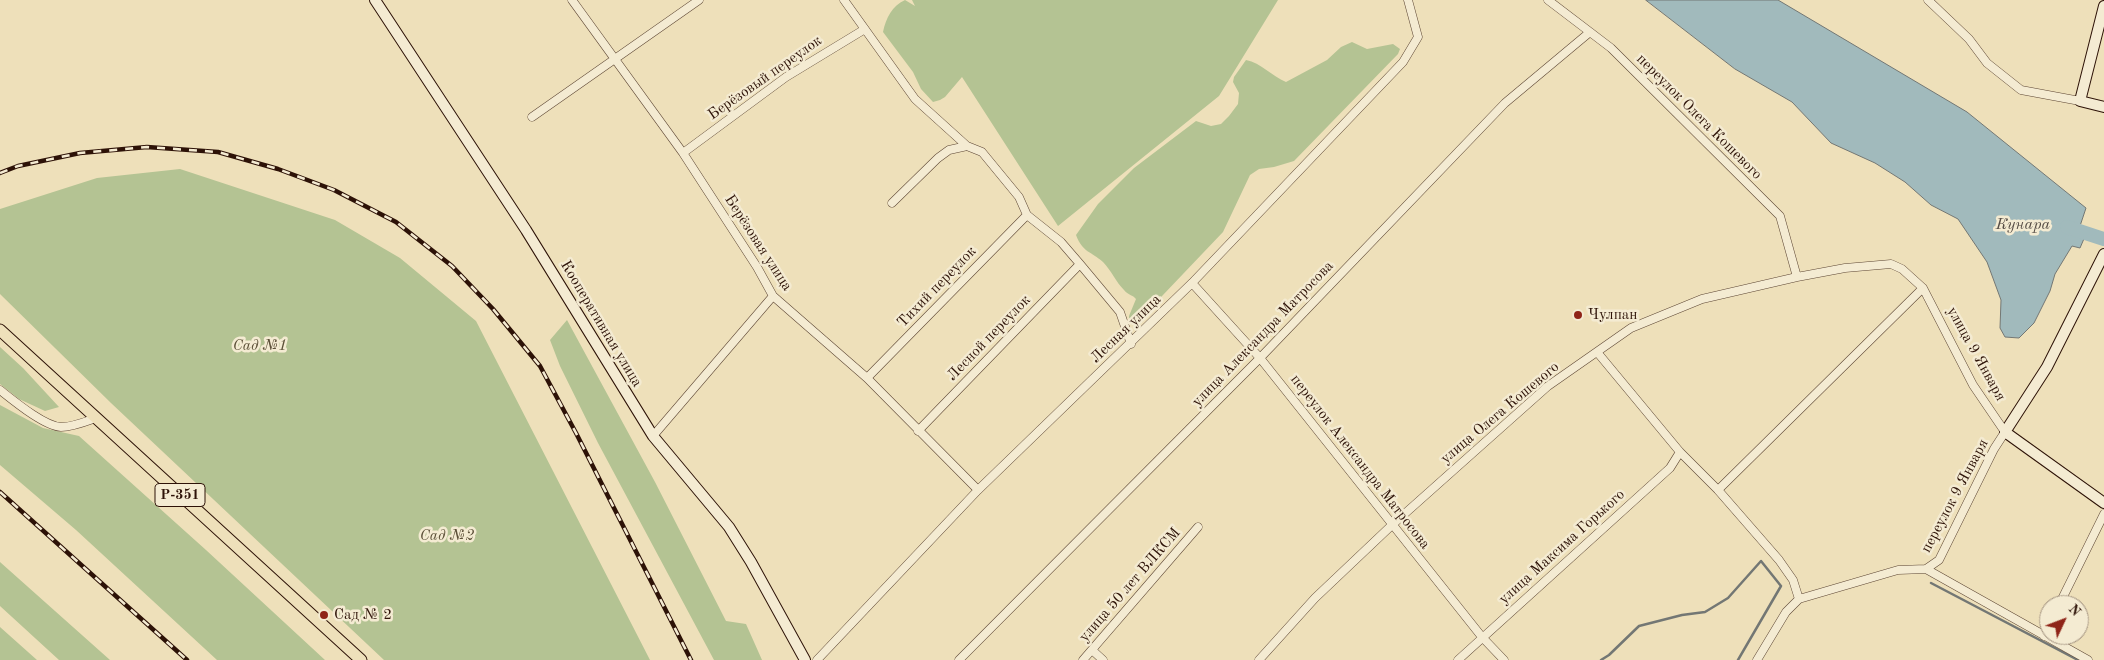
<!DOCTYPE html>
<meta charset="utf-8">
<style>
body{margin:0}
#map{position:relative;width:2104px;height:660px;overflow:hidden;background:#eee0ba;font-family:"Old Standard TT",serif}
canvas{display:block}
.north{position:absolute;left:2039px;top:595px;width:50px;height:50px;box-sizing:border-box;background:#f4ebd2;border:1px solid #a49481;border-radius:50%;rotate:47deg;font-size:14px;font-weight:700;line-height:20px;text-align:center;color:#2d1207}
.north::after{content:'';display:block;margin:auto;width:18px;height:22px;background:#8f2418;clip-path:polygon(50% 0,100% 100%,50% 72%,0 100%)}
</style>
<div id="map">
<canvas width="2104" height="660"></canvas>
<div class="north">N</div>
</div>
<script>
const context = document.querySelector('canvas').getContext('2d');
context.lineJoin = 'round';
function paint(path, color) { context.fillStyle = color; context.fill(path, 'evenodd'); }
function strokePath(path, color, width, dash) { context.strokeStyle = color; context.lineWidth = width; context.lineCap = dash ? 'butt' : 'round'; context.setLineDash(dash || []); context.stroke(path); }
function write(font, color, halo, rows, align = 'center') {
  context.font = font + ' "Old Standard TT",serif'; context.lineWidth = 5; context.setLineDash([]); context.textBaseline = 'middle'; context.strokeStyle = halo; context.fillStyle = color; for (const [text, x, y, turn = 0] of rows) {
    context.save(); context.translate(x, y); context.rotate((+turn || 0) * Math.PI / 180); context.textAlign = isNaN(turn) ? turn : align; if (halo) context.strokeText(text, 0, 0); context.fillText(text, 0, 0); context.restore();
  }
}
const green = new Path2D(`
 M905 0 915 6 912 0H1278L1219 96 1058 226 962 77 945 97 940 100 933 102 921 89 913 72 883 32C886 18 892 6 905 0Z
 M1352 42 1367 49 1393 44 1400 49 1398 54 1294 161 1274 167 1259 169 1250 175 1223 232 1143 316 1132 324 1129 322V316L1136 299C1133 295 1128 295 1124 290 1116 282 1111 270 1103 262 1091 251 1083 253 1076 235L1098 204 1134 168 1196 121 1211 126 1221 124 1229 116 1238 104 1239 93 1233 82 1234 77 1246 60C1261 63 1272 76 1286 82L1327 60 1341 47Z
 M180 169 335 220 400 258 476 321 650 660H384L111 403 0 294V209L97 178Z
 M567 320 655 482 726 621 746 624 762 660H714L598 443 560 366 550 340Z
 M0 347 23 368 59 407 45 411 19 399 0 384Z
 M0 405 43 428 79 436 206 550 325 660H217L76 530 0 465Z
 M0 562 110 660H59L0 606Z
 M0 627 37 660H0Z`);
const water = new Path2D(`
 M1646 0H1778L1967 112 2086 208 2079 229 2086 234 2080 248 2072 246 2055 274 2050 291 2034 323 2019 338 2005 337 2000 328 2001 300 1987 262 1958 219 1931 205 1905 182 1875 163 1831 143 1792 102 1735 69Z`);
const stream = new Path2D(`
 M1931 583 2078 660
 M1601 660 1609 655 1639 626 1682 615 1705 612 1728 598 1761 561 1781 586 1738 660`);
const river = new Path2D(`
 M2067 227 2104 239`);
const street = new Path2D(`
 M572 0 683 153 757 267 773 296 867 378 978 490
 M844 0 915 99 967 146 982 152 1019 197 1027 215 1061 242 1080 264 1120 312 1131 344
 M1548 0 1611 48 1780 216 1797 277
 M1928 0 1969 39 1987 63 2021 90 2080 101
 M532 117 699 0
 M683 153 786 77 865 29
 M892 203 938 158 949 150 967 146
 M1192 283 1260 358 1482 637 1504 660
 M1597 352 1680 452 1718 490 1779 560 1793 580 1799 599
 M867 378 1027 215
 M0 390C14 401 44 426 61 427 73 427 85 422 96 418
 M918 431 1080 264
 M653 436 773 296
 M1718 490 1923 288
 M1926 569 2088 660
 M2059 605 2104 514
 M2044 636 2049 626
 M1092 650 1103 660
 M817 660 978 490 1192 283 1403 62 1418 37 1408 0
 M959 660 1260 358 1505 103 1590 32
 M1083 660 1198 527
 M1259 660 1315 598 1392 525 1548 386 1631 328 1702 299 1797 277 1845 268 1891 264 1902 269 1923 288 1973 385 2005 432 1994 449 1939 560 1926 569
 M1458 660 1670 468 1680 452
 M1757 660 1786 612 1799 599 1898 570 1926 569`);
const secondary = new Path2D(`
 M375 0 526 230 653 436 729 527 751 562 805 660
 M2104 6 2080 101 2104 107
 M2104 254 2047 367 2005 432 2104 503`);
const primary = new Path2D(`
 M0 330 361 660`);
const rail = new Path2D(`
 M0 173 18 166 80 153 147 147 218 152 278 169 334 190 396 222 452 266 493 309 540 366 576 433 691 660
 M0 492 187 660`);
const markers = [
 [1578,315,5,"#8f2418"],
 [324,615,5,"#8f2418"]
];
const shields = [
 [180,495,50]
];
const shieldNames = [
 ["Р-351",180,495]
];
const streetNames = [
 ["Берёзовый переулок",765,78,-35],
 ["переулок Олега Кошевого",1699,117,45],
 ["Берёзовая улица",758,243,57],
 ["Тихий переулок",937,287,-46],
 ["Кооперативная улица",601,324,59],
 ["Лесная улица",1126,329,-44],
 ["улица Александра Матросова",1263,334,-46],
 ["Лесной переулок",989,338,-46],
 ["улица 9 Января",1976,354,61],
 ["улица Олега Кошевого",1500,413,-40],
 ["переулок Александра Матросова",1360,462,52],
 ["переулок 9 Января",1955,496,-62],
 ["улица Максима Горького",1562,547,-42],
 ["улица 50 лет ВЛКСМ",1130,585,-49]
];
const poiNames = [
 ["Чулпан",1588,315],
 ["Сад № 2",334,615]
];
const parkNames = [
 ["Сад №1",260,346],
 ["Сад №2",447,536]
];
const waterNames = [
 ["Кунара",2023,225]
];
paint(green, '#b4c393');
paint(water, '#a1babc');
strokePath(water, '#737774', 1);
strokePath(stream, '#737774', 2.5);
strokePath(river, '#a1babc', 14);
strokePath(street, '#5d4634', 9);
strokePath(secondary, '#2d1207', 12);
strokePath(primary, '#2d1207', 13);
strokePath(street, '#f4ebd2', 8);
strokePath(secondary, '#f4ebd2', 10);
strokePath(primary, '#eee0ba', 11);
strokePath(rail, '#2d1207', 4.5);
strokePath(rail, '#f4ebd2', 2.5, [8]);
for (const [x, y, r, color] of markers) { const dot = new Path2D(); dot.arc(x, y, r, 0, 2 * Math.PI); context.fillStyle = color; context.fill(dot); strokePath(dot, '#f4ebd2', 2); }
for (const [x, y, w] of shields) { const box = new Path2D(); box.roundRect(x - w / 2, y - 11.5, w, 23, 4); context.fillStyle = '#f4ebd2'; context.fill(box); strokePath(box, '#2d1207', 1); }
write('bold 14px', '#2d1207', null, shieldNames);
write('15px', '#2d1207', '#f4ebd2', streetNames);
write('15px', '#2d1207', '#f4ebd2', poiNames, 'left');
write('italic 15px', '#5c5038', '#f4ebd2', parkNames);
write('italic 16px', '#564d46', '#f4ebd2', waterNames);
</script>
